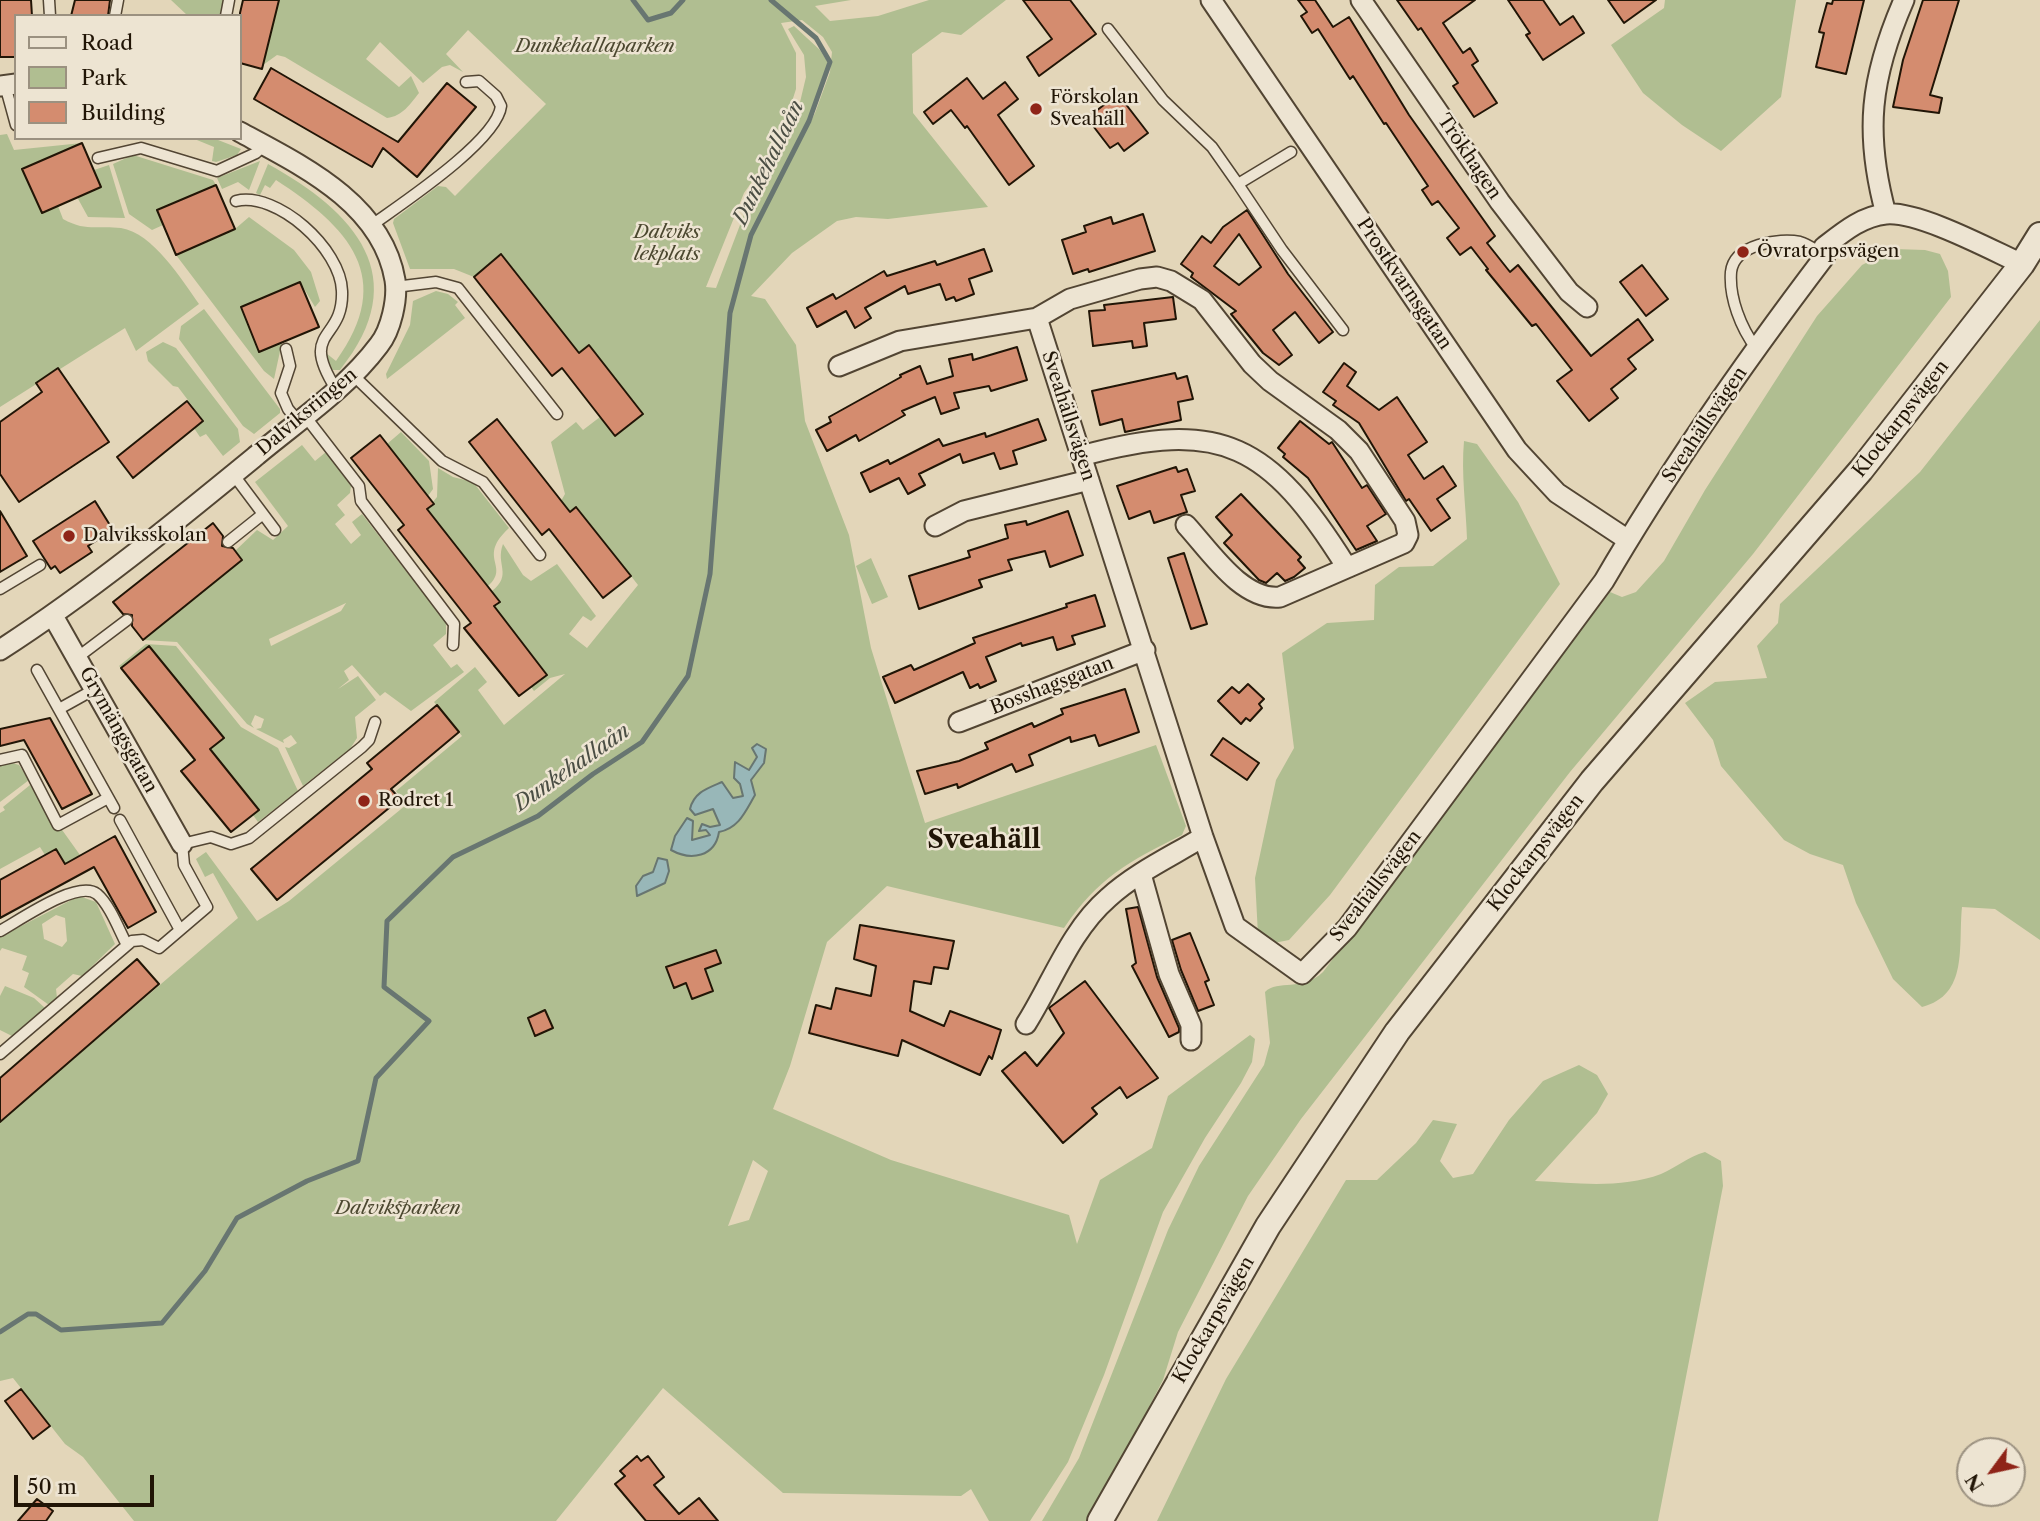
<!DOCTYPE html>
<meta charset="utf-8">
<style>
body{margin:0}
#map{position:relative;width:2040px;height:1521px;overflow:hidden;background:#e3d6b9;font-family:"Libre Caslon Text",serif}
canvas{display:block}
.legend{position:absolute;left:14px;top:14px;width:228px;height:126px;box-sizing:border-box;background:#ede4d2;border:2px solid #9b9180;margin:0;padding:9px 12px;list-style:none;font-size:21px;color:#211506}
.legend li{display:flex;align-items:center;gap:14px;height:35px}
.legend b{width:35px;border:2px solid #9b9180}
.north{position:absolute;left:1956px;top:1437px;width:70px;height:70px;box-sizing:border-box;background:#ede4d2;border:2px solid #9b9180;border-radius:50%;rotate:237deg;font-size:19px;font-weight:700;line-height:28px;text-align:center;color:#211506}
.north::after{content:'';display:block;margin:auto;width:24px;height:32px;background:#8f2418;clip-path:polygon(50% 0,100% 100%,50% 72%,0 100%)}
.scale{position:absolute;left:14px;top:1475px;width:140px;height:32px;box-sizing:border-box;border:4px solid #211506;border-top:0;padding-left:9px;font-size:21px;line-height:24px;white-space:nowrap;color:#211506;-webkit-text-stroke:5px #ede4d2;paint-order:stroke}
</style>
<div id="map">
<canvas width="2040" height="1521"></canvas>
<ul class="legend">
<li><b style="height:9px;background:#ede4d2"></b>Road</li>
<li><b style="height:19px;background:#b0be91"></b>Park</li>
<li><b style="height:19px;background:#d48c6f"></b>Building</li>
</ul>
<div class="north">N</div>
<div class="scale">50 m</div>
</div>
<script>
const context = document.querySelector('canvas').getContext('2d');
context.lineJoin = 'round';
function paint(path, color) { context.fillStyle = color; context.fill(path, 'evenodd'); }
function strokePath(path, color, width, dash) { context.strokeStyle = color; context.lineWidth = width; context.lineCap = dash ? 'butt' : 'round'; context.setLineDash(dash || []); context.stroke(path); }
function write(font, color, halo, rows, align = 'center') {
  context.font = font + ' "Libre Caslon Text",serif'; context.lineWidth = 5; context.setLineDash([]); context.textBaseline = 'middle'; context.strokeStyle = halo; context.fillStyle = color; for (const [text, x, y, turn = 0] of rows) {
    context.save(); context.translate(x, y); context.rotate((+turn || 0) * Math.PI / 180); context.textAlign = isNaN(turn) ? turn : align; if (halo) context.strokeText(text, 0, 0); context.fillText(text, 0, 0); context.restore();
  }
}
const green = new Path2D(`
 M171 0H223L220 16 187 15Z
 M279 0H851L815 6 830 21 878 16 929 0H1006L961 35 942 32 912 54 913 113 988 207 888 219 856 217 837 221 792 253 751 296 765 299 796 345 805 421 849 535 871 648 925 823 1156 745 1186 826 1182 835C1129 861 1098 878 1064 928L887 886 827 942 790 1066 773 1109 891 1160 1069 1215 1077 1244 1100 1180 1152 1148 1168 1096 1250 1035 1255 1039 1252 1062 1241 1083 1205 1138 1163 1212 1104 1375 1068 1462 1030 1521H989L971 1489 961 1496 783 1493 663 1388 556 1521H134L83 1457 65 1444 13 1378 0 1381V1122L238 918 213 873 205 877 196 859 206 852 257 921 289 901 406 805 396 791 462 736 434 702 475 667 487 682 478 690 504 725 565 674 550 678 534 691 531 687 547 674 494 606 500 602 492 591C513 574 495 565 503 544L523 575 531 581 557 564 596 616 591 621 583 616 569 634 587 648 638 585 577 507 570 512 561 501 565 494 551 442 576 422 583 430 600 417 615 436 643 413 589 345 579 353 502 254 474 277 454 269H410L393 223 394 219 438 186 446 187 455 196 546 104 468 30 446 54 463 72 450 65 442 67 423 83 380 42 366 59 399 87 411 76 419 93C410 104 403 116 387 118L285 57 277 55 263 65ZM802 20 823 37 832 52 830 72 815 113 774 194 770 196 818 101 829 64 820 50 794 26 788 29 804 55 806 77 796 119 748 204 716 288 706 287 744 193 778 145 796 89V53L781 23ZM753 1160 768 1171 749 1220 728 1226Z
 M1665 0H1796L1781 97 1721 151 1682 125 1643 93 1611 45 1664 8Z
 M7 134 14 150 82 143 59 154 58 206 63 219C86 232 97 225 121 228 153 233 182 280 199 304L136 351 125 328 0 407V135Z
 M192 138H213L241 149 237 155 216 162 212 161 214 147Z
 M133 155 213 180 216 185 194 198 157 210 163 225 152 230 129 214 113 164Z
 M260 161 249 190 238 182 222 189 217 178Z
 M268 164C355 212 415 277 340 370H333L326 361V353L336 361C397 277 348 227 276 180L270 188 265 185 260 195 256 193Z
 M109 165 125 218 88 217 77 197 101 186 94 170Z
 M249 217 294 250 311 272 320 301 315 307 300 282 241 307 259 351 282 342 274 379 264 371 176 255 235 229Z
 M1894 249 1925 250 1940 254 1948 271 1951 297 1753 554 1570 772 1301 1119 1248 1196 1178 1332 1163 1380 1090 1521H1042L1079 1458 1168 1230 1199 1166 1264 1065 1270 1043 1265 992C1278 979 1302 992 1323 972L1610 592 1622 597 1636 592 1664 561 1705 490 1817 316 1862 265Z
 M436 291 448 294 458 302 455 305 465 318 387 379 386 374 410 325 413 301Z
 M204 309 280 409V413L254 434 243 426 179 339 181 326Z
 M2040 320V940L1995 909 1962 907C1958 946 1969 995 1922 1007L1893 979 1856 903 1843 865 1810 854 1784 840 1721 766 1713 740 1685 703 1715 682 1767 678 1757 646 1778 623 1780 604 1920 472Z
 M163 342 176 348 238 429 240 442 223 456 206 434 200 437 194 428 203 420 178 387 173 386 148 361 146 352Z
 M401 432 429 461 433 489 428 496 387 444Z
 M1464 441 1477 444 1518 502 1560 584 1330 895 1289 940 1274 943 1258 935 1255 878 1276 780 1294 748 1282 653 1327 623 1374 620 1375 585 1399 567 1433 566 1467 539C1466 506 1461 474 1464 441Z
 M302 445 315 461 326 452 351 486 350 493 337 505 345 515 335 524 351 544 361 535 352 522 362 514 446 623V634L433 645 451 668 457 664 464 672 411 711 385 692 380 696 352 665 344 671 349 680 338 689 358 676 376 700 355 717 357 738 350 749 303 786 285 747 289 748 297 743 291 735 283 740 284 743 256 729 261 728 264 719 255 715 251 724 254 728 247 724 177 642 143 640 242 560 235 551 257 530 273 540 288 526 255 482ZM346 603 341 611 271 646 269 639Z
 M438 468 453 477 473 482 509 528C476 558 511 566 488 586L427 509 437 497Z
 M871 558 888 597 872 604 856 566Z
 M146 644 176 646 241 727 278 748 298 791 258 822 253 815 259 809 210 749 224 738 149 646 121 668 119 666Z
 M9 762 19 765 29 780 0 802V764Z
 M30 785 80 855 65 864 56 849 45 855 40 847 0 869V813L5 810 3 807Z
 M79 896 96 902 115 944 82 976 73 974 56 989 57 998 49 1005 24 987 29 973 22 970 27 956 2 948 0 951V937ZM56 915 65 918 67 941 62 947 44 939 42 924Z
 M5 986 34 998 45 1008 12 1036 0 1030V996Z
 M1579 1065 1597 1075 1608 1094 1597 1113 1535 1181C1576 1183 1621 1189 1661 1174 1677 1167 1688 1157 1705 1152L1721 1161 1723 1186 1658 1521H1157L1226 1379 1346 1180H1377L1416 1143 1433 1120 1457 1124 1440 1161 1453 1178 1473 1174 1509 1120 1543 1081Z`);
const water = new Path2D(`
 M757 744 766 749 764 763 751 780 755 795C745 812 739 828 719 832 715 857 691 861 671 850L675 836 687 818 693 821 692 840 710 835 706 830 699 831 702 824 710 827 720 825 713 809 695 815 690 809C694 792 708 788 722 782L733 798 743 796 740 784 734 778 735 762 749 770 757 757 752 748Z
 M658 858 667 860 669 871 665 883 637 896 636 886 643 876 653 872Z`);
const stream = new Path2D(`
 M633 0 648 20 671 13 683 0
 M0 1332 28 1314H36L61 1330 162 1323 205 1271 237 1218 307 1181 358 1161 376 1078 429 1021 384 987 387 921 453 857 538 816 593 774 642 742 688 676 710 574 730 313 751 235 809 121 830 62 816 38 771 0`);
const building = new Path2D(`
 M0 0H31L32 16H16V57H0Z
 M75 0H110L108 16H71Z
 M243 0H279L262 69 240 63V13Z
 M1023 0H1070L1096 34 1039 76 1027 57 1052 39Z
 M1298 0H1315L1333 27 1349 17 1409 115 1495 236 1487 243 1510 272 1518 265 1591 356 1638 319 1653 340 1628 359 1636 369 1611 389 1618 398 1589 421 1557 381 1572 370 1536 324 1532 326 1486 270 1488 269 1471 247 1460 255 1447 238 1459 228 1438 201 1432 205 1422 190 1428 186 1386 123 1384 124 1353 76 1350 79 1318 29 1312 33 1301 16 1307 12Z
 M1397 0H1475L1443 23 1463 53 1470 48 1478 61 1472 65 1497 103 1474 117 1453 86 1458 83 1421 28 1418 30Z
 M1508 0H1543L1560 25 1573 16 1584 33 1543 60 1526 35 1530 33Z
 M1608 0H1656L1624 23Z
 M1833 0H1864L1846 74 1816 67 1824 33 1819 32 1827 3 1832 4Z
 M1923 0H1959L1930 95 1942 98 1939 113 1893 107 1903 60Z
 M271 68 398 142 447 83 476 107 417 177 383 148 372 167 254 99Z
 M967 78 983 99 1005 82 1018 99 998 115 1034 166 1009 185 967 126 965 128 951 110 933 124 924 112Z
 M1118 94 1148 133 1124 151 1118 143 1110 148 1087 118Z
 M82 143 101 187 42 213 22 169Z
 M216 185 235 229 176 255 157 210Z
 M1247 210 1288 274 1333 332 1319 343 1295 312 1273 330 1292 355 1279 365 1263 353 1231 314 1236 311 1191 277 1193 273 1181 264 1202 236 1211 243 1223 227ZM1239 234 1261 267 1239 285 1214 266Z
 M1143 214 1155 251 1089 272 1088 269 1073 274 1062 240 1086 232 1084 226 1111 217 1113 224Z
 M984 249 992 271 969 279 974 294 956 301 954 297 946 300 940 284 908 294 905 286 865 308 871 318 855 328 846 311 817 327 807 308 833 294 836 299 884 271 887 276 935 261 937 265Z
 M501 254 579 353 589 345 643 414 615 436 562 368 552 376 474 277Z
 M1642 265 1668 299 1646 316 1620 282Z
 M300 282 319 327 259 352 241 307Z
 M1173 297 1176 319 1144 323 1147 346 1133 348 1132 341 1093 346 1089 311 1105 310 1104 305Z
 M1017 347 1027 380 991 391 989 386 954 393 959 408 941 414 935 397 902 411 905 415 859 441 856 435 827 451 816 430 831 422 829 417 901 377 900 375 920 366 927 384 953 376 949 359 972 354 973 360Z
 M1344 363 1356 372 1347 386 1379 410 1397 397 1427 442 1408 455 1424 479 1443 466 1456 486 1437 499 1450 518 1431 531 1409 499 1406 501 1359 423 1333 405 1336 401 1323 392Z
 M58 368 109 442 19 502 0 474V422L42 392 36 383Z
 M1175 373 1177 379 1187 376 1193 399 1178 402 1181 420 1125 432 1122 419 1100 425 1092 391Z
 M187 401 203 421 133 478 117 457Z
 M497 419 570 512 576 507 631 576 603 598 549 529 542 535 469 442Z
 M1038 419 1046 440 1013 451 1017 464 1000 469 994 453 963 463 960 454 919 474 925 485 908 494 899 478 870 492 861 473 888 460 890 464 939 439 943 446 985 433 986 437Z
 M1300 421 1329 444 1332 442 1362 488 1367 485 1386 514 1367 526 1377 541 1356 550 1308 478 1283 457 1285 454 1278 448Z
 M380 435 434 504 427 509 500 602 494 606 547 675 519 696 464 628 471 623 398 530 404 525 351 458Z
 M1176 467 1178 472 1187 469 1195 491 1181 495 1187 512 1154 523 1150 511 1129 519 1117 486Z
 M1241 494 1301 557 1298 560 1305 568 1294 577 1285 581 1277 573 1266 583 1259 580 1224 543 1232 535 1216 517Z
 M95 501 113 530 88 546 92 552 60 573 55 566 51 569 33 541Z
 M0 511 27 556 0 572Z
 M1068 511 1083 555 1050 567 1045 551 1008 560 1012 570 979 580 982 587 919 609 909 576 970 557 968 551 1008 538 1005 525 1026 521 1027 525Z
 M213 523 223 536 222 546 233 548 242 560 143 640 132 626V615L123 614 113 602Z
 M1184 553 1207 624 1191 629 1168 558Z
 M1095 595 1105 626 1072 636 1075 644 1057 650 1053 637 1022 646 1021 643 986 657 996 681 980 688 978 684 970 688 963 672 895 703 883 677 911 665 914 670 975 643 973 638 1067 607 1066 604Z
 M149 646 224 738 210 749 259 810 231 832 181 771 195 760 121 668Z
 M1248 684 1264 699 1259 704 1262 708 1250 721 1246 718 1241 724 1218 701 1232 687 1239 693Z
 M1125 689 1139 732 1099 746 1095 735 1071 742 1070 737 1029 755 1033 765 1016 772 1012 764 958 788 957 784 925 794 917 771 959 761 988 749 985 743 1032 723 1034 727 1063 714 1061 709Z
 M437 705 459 732 391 789 400 799 277 900 251 869 372 769 367 763Z
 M50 718 92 794 62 809 24 740 0 746V729Z
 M1223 738 1259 763 1247 780 1211 755Z
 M115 836 156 912 128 928 94 867 0 918V880L56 849 65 864Z
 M1138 907 1157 977 1179 1028V1032L1169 1037 1132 966 1136 963 1126 909Z
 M860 925 954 941 948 969 934 967 931 984 914 981 910 1011 944 1026 950 1011 1001 1030 992 1059 989 1056 980 1075 902 1040 898 1056 809 1033 816 1005 831 1009 836 988 871 996 876 966 854 959Z
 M1190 933 1209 980 1205 982 1214 1005 1198 1011 1181 970 1172 940Z
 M716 950 721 963 705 969 713 991 692 999 686 983 674 988 666 967Z
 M137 959 159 984 0 1122V1078Z
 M1085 981 1158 1078 1127 1098 1120 1087 1092 1108 1097 1114 1063 1143 1002 1071 1025 1052 1037 1066 1064 1033 1049 1008Z
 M545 1010 553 1028 535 1036 528 1018Z
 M21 1389 50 1426 33 1439 5 1401Z
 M637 1456 641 1461 648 1456 664 1477 654 1485 679 1514 699 1498 718 1521H646L615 1484 625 1476 620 1471Z
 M37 1499 53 1511 46 1521H18Z`);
const service = new Path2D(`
 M49 0 50 16
 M115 16 118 0
 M226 16 229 0
 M1108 29 1163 100 1212 147 1238 184 1291 152
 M5 85 16 125
 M98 158 141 148 217 171 256 153 264 145
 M1238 184 1282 250 1343 330
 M236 201C277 191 341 249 342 291 344 342 298 329 336 389
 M372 225C401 204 497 141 501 106L496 96 479 81 466 82
 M395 287 436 282 458 288 557 414
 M1756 348C1741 328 1729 298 1731 272 1734 244 1779 238 1800 242 1808 244 1817 251 1824 255
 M286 349 290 366 281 393 288 409 298 421
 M353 375 442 461 483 482 540 555
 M305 416 359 486 361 501 454 624 453 645
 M233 474 275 530
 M228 542 263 514
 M0 589 40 565
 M78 657 127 620
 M37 670 114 808
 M59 709 95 689
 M0 760 22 755 58 825 108 798
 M120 820 180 930
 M0 931C20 920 78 879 97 894 110 905 119 930 127 945
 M0 1054 132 941 143 940 159 948 207 907 184 865 182 844 211 837 231 844 249 838 362 747 369 740 375 722`);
const minor = new Path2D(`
 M1211 0 1517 450 1557 493 1628 540
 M1361 0 1500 202 1569 292 1587 307
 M0 86 16 84
 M1886 214C1864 133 1870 78 1904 0
 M1037 318 1070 299 1140 279 1157 277 1171 281 1202 300 1252 364 1270 381 1338 430 1359 451 1405 521 1408 535 1404 543 1280 597C1242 601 1210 551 1186 525
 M839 366 900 341 1037 318 1203 837 1235 926 1302 974 1347 928 1604 581C1670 468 1746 360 1825 256L1824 247C1842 233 1862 216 1886 214 1919 211 1991 250 2022 264
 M1081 456C1222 417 1270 445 1346 566
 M935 526 964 511 1089 480
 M53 616 182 844
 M0 650C90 592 174 523 257 455 299 420 346 389 379 345 391 330 398 299 395 280 382 203 301 165 240 132
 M959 722 1145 650
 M1141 874 1169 974 1191 1025V1040
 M1026 1024C1052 983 1070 931 1108 898 1135 873 1172 856 1203 837`);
const tertiary = new Path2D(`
 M1100 1521 1268 1226 1397 1032 1592 781 1861 470 2022 264 2040 235`);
const markers = [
 [1036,109,7,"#8f2418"],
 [1743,252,7,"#8f2418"],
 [69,536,7,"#8f2418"],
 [364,801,7,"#8f2418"]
];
const parkNames = [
 ["Dunkehallaparken",595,47],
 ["Dalviks",667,233],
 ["lekplats",667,255],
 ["Dalviksparken",398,1209]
];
const poiNames = [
 ["Förskolan",1050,98],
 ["Sveahäll",1050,120],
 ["Övratorpsvägen",1757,252],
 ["Dalviksskolan",83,536],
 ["Rodret 1",378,801]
];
const streetNames = [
 ["Trökhagen",1469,157,56],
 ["Prostkvarnsgatan",1404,284,56],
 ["Dalviksringen",307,412,-40],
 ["Sveahällsvägen",1068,416,72],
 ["Klockarpsvägen",1901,419,-52],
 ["Sveahällsvägen",1705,425,-56],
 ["Bosshagsgatan",1052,686,-21],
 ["Grymängsgatan",118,730,61],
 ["Klockarpsvägen",1536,853,-52],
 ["Sveahällsvägen",1376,886,-52],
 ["Klockarpsvägen",1214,1320,-60]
];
const waterNames = [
 ["Dunkehallaån",769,163,-64],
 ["Dunkehallaån",572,768,-35]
];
const districtNames = [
 ["Sveahäll",984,840]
];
paint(green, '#b0be91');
paint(water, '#98b7b8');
strokePath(water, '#687671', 2);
strokePath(stream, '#687671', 5);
paint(building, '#d48c6f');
strokePath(building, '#211506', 2);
strokePath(service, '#524533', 13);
strokePath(minor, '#524533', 23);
strokePath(tertiary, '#524533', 28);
strokePath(service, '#ede4d2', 10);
strokePath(minor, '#ede4d2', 19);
strokePath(tertiary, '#ede4d2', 24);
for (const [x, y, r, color] of markers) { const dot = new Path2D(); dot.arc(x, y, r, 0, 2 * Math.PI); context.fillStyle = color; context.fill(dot); strokePath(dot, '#ede4d2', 2.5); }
write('italic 19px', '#4c4830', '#ede4d2', parkNames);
write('19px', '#211506', '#ede4d2', poiNames, 'left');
write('19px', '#211506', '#ede4d2', streetNames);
write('italic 21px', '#4b4e44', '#ede4d2', waterNames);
write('bold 26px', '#211506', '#ede4d2', districtNames);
</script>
